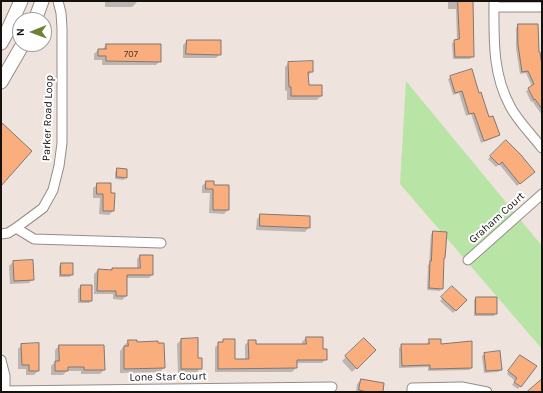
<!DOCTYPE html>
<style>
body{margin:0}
#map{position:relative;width:543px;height:393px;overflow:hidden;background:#eee3dd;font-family:Karla,sans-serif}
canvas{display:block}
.frame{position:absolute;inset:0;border:2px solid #15110f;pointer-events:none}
.north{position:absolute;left:12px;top:12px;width:40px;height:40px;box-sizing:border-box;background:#fff;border:1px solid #a1a09f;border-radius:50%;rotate:269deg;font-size:11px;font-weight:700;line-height:16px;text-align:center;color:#15110f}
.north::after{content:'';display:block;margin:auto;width:14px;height:18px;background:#6f8233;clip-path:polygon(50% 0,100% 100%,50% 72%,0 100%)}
</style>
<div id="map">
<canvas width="543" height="393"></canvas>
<div class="frame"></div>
<div class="north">N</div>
</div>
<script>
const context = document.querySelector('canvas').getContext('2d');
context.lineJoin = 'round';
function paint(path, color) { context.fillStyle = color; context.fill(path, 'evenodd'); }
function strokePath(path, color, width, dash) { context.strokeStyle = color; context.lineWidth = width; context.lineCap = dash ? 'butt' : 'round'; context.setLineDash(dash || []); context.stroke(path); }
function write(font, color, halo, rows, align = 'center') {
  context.font = font + ' Karla,sans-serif'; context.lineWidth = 4; context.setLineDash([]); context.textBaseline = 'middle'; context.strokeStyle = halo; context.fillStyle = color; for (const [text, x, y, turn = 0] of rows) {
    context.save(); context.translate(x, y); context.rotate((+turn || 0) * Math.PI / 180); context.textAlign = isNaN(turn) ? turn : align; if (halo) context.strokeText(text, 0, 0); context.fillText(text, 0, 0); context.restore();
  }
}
const green = new Path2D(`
 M406 81 542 246V349L400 184Z`);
const shadow = new Path2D(`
 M105 1H138L132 7H105Z
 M448 1H472L473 56 470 59H453L452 43 457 41 456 9H448Z
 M518 25 538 54 542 71V115L532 101 531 102 526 91 532 87 526 73 520 74 516 48V28Z
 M187 41 220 54 216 58H183V45Z
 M106 45 160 61 156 65H102V60H94V54L98 50H102Z
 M289 63 312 71 308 76V86L321 96 317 100H287V90L285 91V67Z
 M451 77 488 118 499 135 496 137 481 143 471 114 466 116 459 93 453 95 448 79Z
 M506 142 531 174 517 186 499 164 496 167 488 159Z
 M118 169 126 177 124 180 115 179V172Z
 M206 182 213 186 228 210 224 214 209 213 210 193H202V186Z
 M98 184 110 194 113 211 109 215 99 214 100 198H93V188Z
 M261 215 309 227 305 232 256 230 257 219Z
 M434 232 443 259 442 288 440 291 427 290 428 265 429 264 431 234Z
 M140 256 152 275 149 278H126V296L122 300 113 299V294H94V274L98 270 110 271 112 269H137V259Z
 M13 262 33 279 29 283 10 284 9 266Z
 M62 264 72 275 69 277H59V266Z
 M81 286H91V301L89 303H78V289Z
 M452 288 465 300 453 313 440 301Z
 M476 298 496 313 494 316H474V300Z
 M306 338 322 350 326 359 322 363H296V368L292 372H215V347L224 340 234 360H245V345L249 341 255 345H302V342Z
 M364 339 375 350 352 372 342 361Z
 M181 340 197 359 201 368 197 372 178 373 177 344Z
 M430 340 440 345 471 368 469 370 428 371V367L399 368V348L402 345H427V343Z
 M128 341 163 344 164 368 160 372 120 373V351Z
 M22 345 38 371 34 375H26V369H18V349Z
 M59 346H103L104 370 100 374H81V371H67L63 375H51V366L55 362V350Z
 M485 354 501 370 498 372 484 373 482 356Z
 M518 358 535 366 518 389 512 385 515 381 507 374Z
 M361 380 382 392H356L357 384Z`);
const building = new Path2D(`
 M458 1H473L474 57H455L454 40 459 39Z
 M518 24H538L539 52H540L542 66V109L535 99 534 100 528 88 534 84 528 71 522 72 518 45Z
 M187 40H221V55L186 54Z
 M106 44H161V62L106 61V56H98V49H106Z
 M313 61V72H308L309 85H322V96H291V87H289L288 62Z
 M472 69 479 93 481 92 489 117 493 116 500 135 484 141 474 113 469 114 462 91 455 93 450 76Z
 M1 122 32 151 1 186Z
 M506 140 521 155 535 172 520 184 502 162 499 165 490 156Z
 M117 168 127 169V178L117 177Z
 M206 181H214V185H229V210H213V189H206Z
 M97 183H111V193H115L114 211H103V194H97Z
 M260 214 310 216V228L260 226Z
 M433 231 447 232 445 258H444L443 289 429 288 430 261H431Z
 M140 255H153V275H127V296H116V291H97L98 269 112 270V268H140Z
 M33 260 34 280 14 281 13 261Z
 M61 263H73V275H61Z
 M81 285H92V301H81Z
 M452 286 467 300 456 311 441 297Z
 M476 297H497V314H476Z
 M306 337H323V349H327V360H297V368L218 369V342H223V339H235V359H249L248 340H256V344H306Z
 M198 338V358H202V369H181V339Z
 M364 338 376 350 357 369 345 356Z
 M429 339H441V344L472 341V368L430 369V365L402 366 401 344H429Z
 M128 340H137V342L158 341V343H164L165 368 124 369V346H128Z
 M39 343V371H29V365H22L21 344Z
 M59 345H104L105 370H84V367H68V371H55V361H59Z
 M500 351 502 370 486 371 484 353Z
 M520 355 537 366 521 387 514 382 517 378 508 371Z
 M361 379 384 383 383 392H367L359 390Z
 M542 379V392H527Z`);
const street = new Path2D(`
 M494 1C494 37 492 73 510 106 517 120 532 135 542 148
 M494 7H542
 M16 228 34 239 161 243
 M1 234 8 233 16 228 43 208 53 190 59 166 62 143V28L61 13 58 1
 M468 260 542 194
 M1 360 5 376V392
 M5 391 332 387
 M412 392V388L462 387 487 392`);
const secondary = new Path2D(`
 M35 20 42 1
 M1 43 6 34 21 1
 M1 82 23 44`);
const numberNames = [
 ["707",131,54]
];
const streetNames = [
 ["Parker Road Loop",48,118,-88],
 ["Graham Court",497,218,-42],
 ["Lone Star Court",168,377,-1]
];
paint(green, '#b8e5a6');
paint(shadow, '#0003');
paint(building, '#fbae7d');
strokePath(building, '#807772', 1);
strokePath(street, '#968c87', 11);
strokePath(secondary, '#968c87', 15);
strokePath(street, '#fff', 9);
strokePath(secondary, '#fff', 13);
write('9px', '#4e382a', null, numberNames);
write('11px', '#15110f', '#fff', streetNames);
</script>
